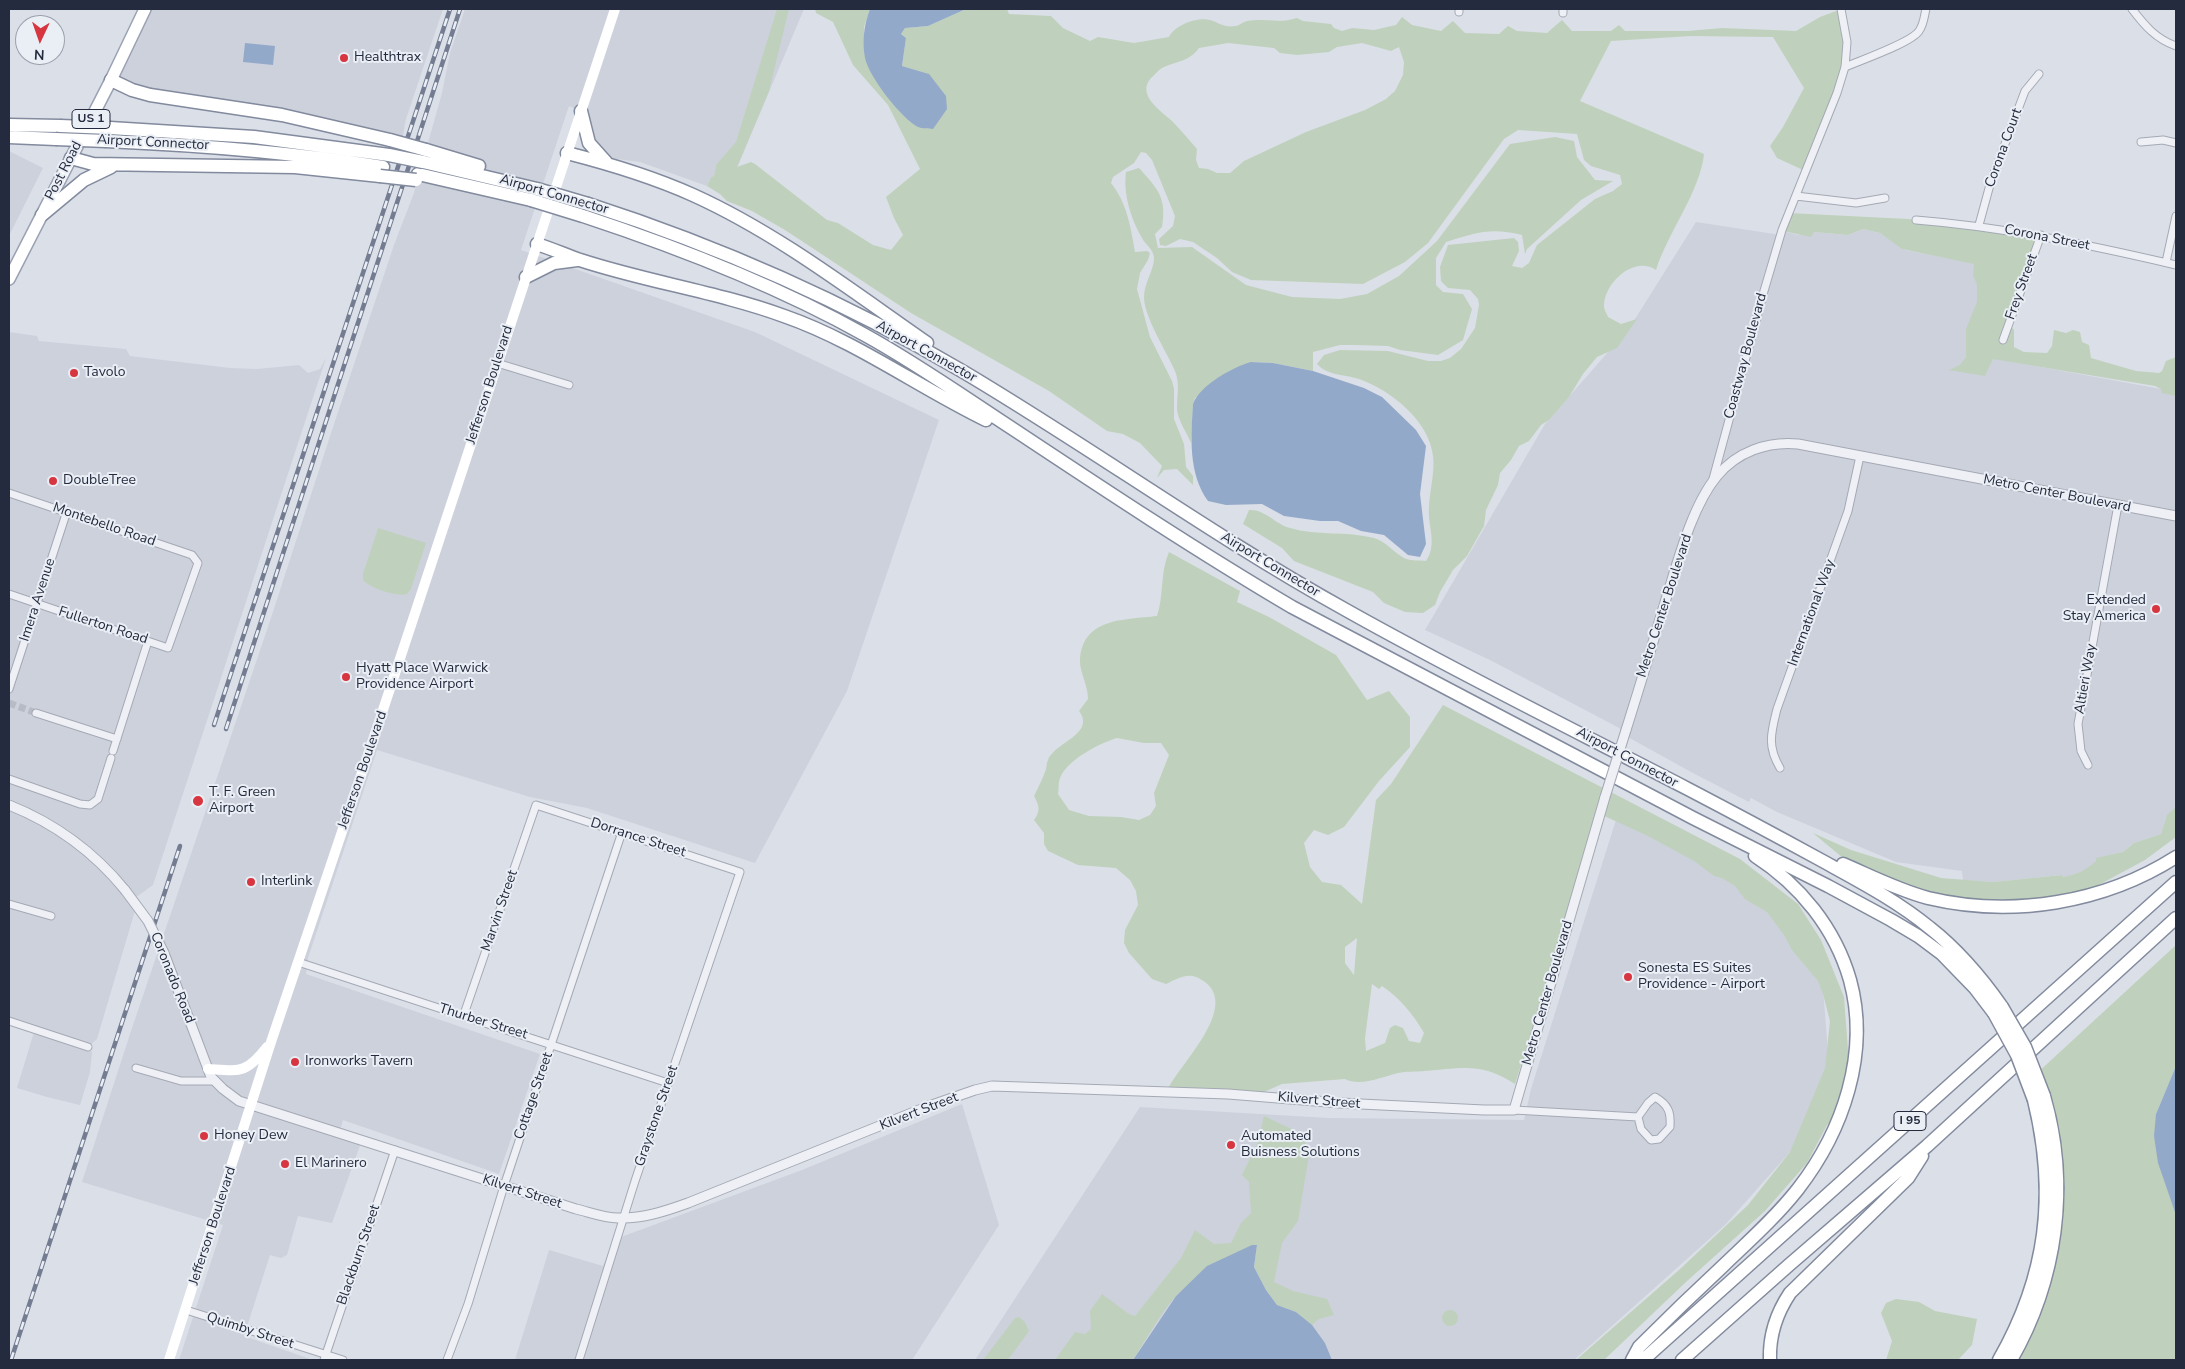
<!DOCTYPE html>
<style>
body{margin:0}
#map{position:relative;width:2185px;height:1369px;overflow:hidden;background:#dbdfe7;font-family:"Nunito Sans",sans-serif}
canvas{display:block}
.frame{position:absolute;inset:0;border:10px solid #242b3e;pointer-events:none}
.north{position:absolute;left:15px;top:15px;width:50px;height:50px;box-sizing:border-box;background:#eaeef5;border:1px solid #9ba0ac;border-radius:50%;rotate:183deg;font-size:14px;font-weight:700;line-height:20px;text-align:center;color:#242b3e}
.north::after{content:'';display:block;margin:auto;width:18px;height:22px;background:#d7353f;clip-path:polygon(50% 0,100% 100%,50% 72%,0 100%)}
</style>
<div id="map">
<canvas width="2185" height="1369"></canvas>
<div class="frame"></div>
<div class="north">N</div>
</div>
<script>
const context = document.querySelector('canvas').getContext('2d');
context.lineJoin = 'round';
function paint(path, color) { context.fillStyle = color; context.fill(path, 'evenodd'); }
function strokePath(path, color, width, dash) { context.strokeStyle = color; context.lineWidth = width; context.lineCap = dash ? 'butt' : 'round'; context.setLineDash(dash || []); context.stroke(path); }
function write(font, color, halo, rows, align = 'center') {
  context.font = font + ' "Nunito Sans",sans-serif'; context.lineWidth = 4; context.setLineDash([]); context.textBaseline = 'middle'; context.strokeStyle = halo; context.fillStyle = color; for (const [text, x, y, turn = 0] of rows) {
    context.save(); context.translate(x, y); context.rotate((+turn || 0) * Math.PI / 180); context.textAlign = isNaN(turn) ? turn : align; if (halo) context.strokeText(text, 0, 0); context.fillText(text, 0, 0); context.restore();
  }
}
const built = new Path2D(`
 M144 9H443L406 119 402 140 130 87 111 72Z
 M465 9H804L737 168 716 165 714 176 711 177 707 186 640 162 610 158 597 149 584 112 569 106 521 250 755 332 939 420 847 691 755 863 587 808 530 797 377 750 308 958 306 974 540 1054 499 1174 343 1120 340 1131 362 1140 332 1223 298 1216 287 1255 281 1258 270 1255 244 1336 310 1359 309 1360H179L223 1225 82 1182 131 1031 270 621 332 430 394 245 414 193 442 93 450 53Z
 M9 151 43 168 9 236Z
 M1696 222 1781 235 1783 231 1798 235 1814 232 1848 235 1863 229 1880 233 1905 250 2000 268 1992 358 2161 389 2176 372V811L2166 818 2161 834 2134 843 2123 852 2116 854 2073 876 2062 877V875L1993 882 1963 880 1962 871 1896 862 1777 812 1751 798 1749 802 1691 772 1626 736 1625 731 1490 660 1425 630 1545 424 1630 327Z
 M9 332 37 336 39 341 126 349 130 356 230 368 257 369 299 365 308 373 320 369 326 358 153 885 135 898 137 904 97 1039 88 1047 92 1052 90 1072 80 1105 47 1097 17 1088 34 1032 9 1022Z
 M1621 804 1718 850 1822 975 1829 1066 1798 1143 1726 1224 1574 1360H1332L1325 1343 1296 1312 1277 1305 1256 1245 1207 1266 1176 1296 1132 1360H975L1140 1107 1329 1118 1524 1120 1531 1089Z
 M962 1104 999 1225 912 1360H515L549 1250 603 1266 613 1240 802 1170Z`);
const green = new Path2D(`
 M777 9H789L769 91 737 167 751 162 755 164 827 220 838 223 873 245 891 250 903 235 894 218 886 197 920 169 888 105 853 65 833 22 816 13 815 9H870L864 27 865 58 929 74 902 66 906 38 901 34 905 28 928 26 966 9H1007L1009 14 1051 16 1063 28 1090 41 1098 37 1134 43 1169 37C1175 25 1197 17 1210 20 1220 23 1224 28 1236 26 1240 25 1243 22 1247 21 1264 18 1280 24 1297 18L1303 21 1331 24 1334 28 1342 31 1352 28 1374 30 1396 25 1402 17 1412 25 1441 31 1453 21 1465 33 1499 34 1508 26 1517 31 1547 33 1562 20 1572 31H1611L1619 25 1625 31H1688L1722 28 1796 31 1820 17 1839 10 1847 33 1843 72 1803 170 1777 158 1770 146 1783 127 1804 88 1773 37 1691 36 1611 41 1580 101 1704 154C1700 192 1668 232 1656 270 1634 255 1604 283 1604 306 1604 310 1607 314 1608 317L1621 324 1637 319 1617 348 1597 357 1583 374 1569 397 1549 420 1541 425 1529 441 1519 446 1511 460 1500 473 1498 485 1486 510 1484 526 1467 556 1453 570 1440 592 1435 605 1423 613 1405 612 1384 603 1373 592 1294 561 1282 548 1243 524 1249 510C1265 509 1275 524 1290 528 1317 536 1347 531 1374 538 1387 542 1395 554 1406 559 1412 561 1420 560 1426 561 1438 544 1427 525 1429 506 1430 490 1435 471 1433 456 1429 420 1390 390 1359 379 1344 374 1328 376 1317 364L1324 355 1340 350 1388 351 1428 361H1441L1450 358 1461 349 1475 328 1479 305 1478 299 1470 290 1448 288 1441 281 1440 267 1448 245 1514 238 1518 242 1519 251 1512 266 1522 268 1529 263 1537 245 1595 199 1613 191 1622 184 1620 175 1591 166 1584 160 1577 134 1518 130 1504 139 1428 243 1405 262 1363 284 1251 280 1232 272 1217 258 1193 242 1180 239 1166 246 1160 245 1159 239 1173 226 1175 216 1152 160 1146 153 1141 152 1134 163 1113 177 1111 183C1127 203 1131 228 1135 252L1147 251 1150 253 1148 260 1140 273 1137 289 1150 337 1172 381 1174 389V419L1184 444 1186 467 1193 476V485L1177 469 1164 470 1157 478 1162 466 1140 443 1123 434 1107 431 1049 391 911 313 785 230 752 211 727 201 720 194 707 186 711 177 714 176 716 165 736 142ZM1228 43 1274 48 1280 53 1297 55 1329 52 1337 47 1362 43 1391 51 1399 47 1404 62 1403 75 1395 91 1386 99 1365 110 1306 132 1244 161 1230 173H1217L1208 169 1199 168 1196 160 1197 149C1189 140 1181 130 1172 121 1161 111 1136 95 1151 78 1155 75 1158 70 1162 68 1176 61 1189 62 1199 48Z
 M1555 137 1574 141 1577 157 1595 180 1613 181 1581 200 1527 249 1525 254 1522 235C1491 227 1475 233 1446 242L1436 258V285L1443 292 1463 294 1472 309 1463 340 1438 355 1400 350 1388 346 1355 345H1340L1313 352V371L1273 363 1252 362 1195 398 1193 404 1191 443C1187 433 1177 419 1177 408 1177 396 1180 383 1175 371 1167 352 1144 317 1144 297 1144 283 1155 268 1154 257 1153 249 1145 244 1142 238 1131 219 1123 194 1126 172L1139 168C1158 189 1167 198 1162 227L1155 234 1158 248 1192 247 1246 285 1292 297 1340 299 1367 294 1399 276 1437 241 1510 144Z
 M1788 213 1908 219 2039 236 2010 325 2014 330V347L2024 352 2047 353 2052 346 2054 330 2066 333 2073 330 2080 332 2082 342 2089 345 2091 358 2136 371 2159 373 2162 371 2166 361 2176 357V396L2162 393 2161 389 2155 386 1993 359 1985 376 1949 370 1960 365 1966 357V329L1977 302V284L1973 276 1974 264 1902 249 1880 233 1863 229 1848 235 1814 232 1811 237 1783 231Z
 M378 528 426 543 411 589 407 594C396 597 370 588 363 580V574Z
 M1169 552 1240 591 1237 602 1269 617 1336 655 1367 700 1389 691 1410 717V747L1379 781 1344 827 1328 835 1314 830 1304 843 1310 867 1322 882 1341 885 1362 904 1376 800 1391 784 1443 705 1740 859 1798 904 1821 940 1844 997 1849 1064 1844 1090 1835 1117 1827 1125 1807 1163 1765 1211 1686 1282 1604 1360H1576L1679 1270 1748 1205 1790 1152 1825 1068 1830 1021 1823 994 1818 981 1792 950 1784 935 1767 912 1745 899 1735 886 1722 878 1714 876 1694 861 1648 836 1600 814 1515 1084C1482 1062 1462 1068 1425 1071 1416 1072 1406 1071 1398 1073 1381 1077 1361 1087 1345 1079L1282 1084 1264 1092 1263 1096 1168 1089C1180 1064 1239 1008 1205 982 1190 971 1182 976 1166 984L1152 979 1129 953 1124 943 1125 930 1138 905 1136 891 1130 880 1116 868 1078 865 1048 851 1044 844V833L1034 820C1041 811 1039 805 1034 796 1038 788 1042 780 1045 772 1047 768 1046 764 1048 760 1055 742 1096 734 1079 711L1088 699C1088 686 1080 672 1080 662 1081 617 1125 620 1157 616 1164 595 1160 572 1169 552ZM1117 738 1144 743H1161L1169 755 1154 793 1156 806 1150 815 1139 820 1121 817 1089 816 1069 810 1058 794C1059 789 1058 783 1060 778 1067 760 1100 743 1117 738ZM1357 938 1354 975 1345 963V947ZM1372 984 1379 989 1382 986C1400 998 1413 1014 1424 1033L1420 1043 1409 1041 1403 1028 1395 1025 1390 1028 1385 1043 1366 1051 1365 1038Z
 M2176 807V837L2145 860 2080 895 2015 904 1922 894 1849 863 1813 833 1851 850 1941 878 1993 882 2062 875 2063 877C2076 875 2086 870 2096 861V858L2123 852 2134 843 2161 834 2167 815Z
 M2176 945V1066L2156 1114 2176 1215V1360H2016L2025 1347 2039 1316 2057 1127 2045 1079 2038 1081 2035 1075Z
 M1264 1116 1298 1132 1310 1150 1298 1221 1282 1243 1274 1282 1293 1291 1327 1299 1334 1315 1319 1319 1312 1325 1296 1312 1277 1305 1266 1290 1254 1267 1257 1245C1244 1246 1185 1286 1176 1296 1161 1312 1145 1342 1133 1360H1055L1075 1332 1085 1334 1091 1329 1090 1311 1102 1294 1129 1314 1135 1316 1181 1258 1195 1230 1214 1244 1231 1243 1241 1223 1251 1213 1249 1182 1242 1175 1258 1142Z
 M1896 1299 1919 1302 1935 1311 1977 1319 1972 1345 1958 1360H1886L1892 1341 1881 1313 1886 1303Z
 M1442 1318a8 8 0 1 1 16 0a8 8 0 1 1-16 0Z
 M1019 1317 1025 1322 1029 1331 1008 1360H983L1015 1318Z`);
const water = new Path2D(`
 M870 9H966L928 26 905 28 901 34 906 38 902 66 929 74 946 96 947 109 933 129C929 128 922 129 918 127 901 118 869 77 865 58 862 41 864 25 870 9Z
 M245 43 275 46 273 65 243 62Z
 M1251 362 1273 363 1313 371 1364 388 1382 397 1416 430 1426 446 1420 494 1426 544 1420 557 1408 555 1384 535 1361 531 1338 521H1320L1284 516 1262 504 1226 505 1208 501C1188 473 1191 437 1193 404 1200 385 1233 367 1251 362Z
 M2176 1061V1215L2158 1163 2154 1136 2156 1114 2176 1066Z
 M1252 1245H1257L1254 1267 1266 1290 1277 1305 1296 1312 1312 1325 1325 1343 1332 1360H1133L1176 1296 1207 1266Z`);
const minorTunnel = new Path2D(`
 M9 703 36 713`);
const minor = new Path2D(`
 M1563 9V13
 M2132 9C2145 26 2156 39 2176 46
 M1459 12V9
 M1845 67C1861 60 1911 43 1919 31 1924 24 1924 17 1926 9
 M2141 142 2163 140 2176 143
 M1796 196 1856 203 1885 198
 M1916 220C2005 227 2090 245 2176 265
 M1979 225 1991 181 2025 91 2039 74
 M2166 262 2176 216
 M2003 340 2041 235
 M497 363 569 385
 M1713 479 1764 291 1782 230 1837 93 1845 67 1847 42 1841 9
 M9 493 192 555 198 563 168 648 9 594
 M9 689 67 511
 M36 713 117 739
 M113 751 148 641
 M2088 765 2081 751 2078 724 2118 505
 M1780 768C1767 746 1771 733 1777 709L1848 511 1860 456
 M9 779 80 804 90 805 98 799 111 758
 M9 904 51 916
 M298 962 668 1083
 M463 1017 536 805 740 872 635 1181 579 1360
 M9 1021 88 1047
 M136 1068 181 1081H215
 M1514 1110 1638 1117 1641 1129 1651 1140 1659 1139 1670 1127C1671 1113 1669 1105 1655 1097L1648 1103 1638 1117
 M186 1310 343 1360
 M324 1360 395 1150
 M447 1360 468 1304 504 1186 622 832`);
const tertiary = new Path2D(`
 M1626 730C1640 686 1653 642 1666 599 1678 561 1692 506 1717 476 1737 452 1767 441 1798 444L2176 516
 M9 805C54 823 94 852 125 890
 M164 953 211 1077 223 1089 239 1101 576 1209C589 1212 604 1218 618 1218 642 1219 666 1211 688 1203L929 1106 975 1090 992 1086 1228 1094 1340 1103 1484 1110H1514L1605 797`);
const secondary = new Path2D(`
 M208 1069C240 1071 246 1074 267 1047
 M169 1360 271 1042 377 728 615 9`);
const primary = new Path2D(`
 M9 279 111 80 145 9`);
const motorway = new Path2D(`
 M111 80 132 90 150 95 282 115 390 140
 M581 111 589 143 606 162
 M9 125 60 126
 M110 128 254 137 389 155
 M9 137 56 139
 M106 141C199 145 291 152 383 167
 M426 150 479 166
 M567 153C610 164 653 177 693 195 777 233 852 291 927 343
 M71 158 93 164 295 167 380 176
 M423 162 537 189
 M418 174 531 200
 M588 204C718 246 845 302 962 371 1092 448 1214 537 1346 610 1458 673 1574 730 1688 789 1732 812 1775 835 1819 859 1857 880 1896 900 1930 928 1958 950 1981 977 2002 1007
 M42 215 84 180 111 167
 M583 216C680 248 776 285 865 335 916 363 964 397 1013 429 1105 490 1197 551 1292 607L1693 818 1828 886 1891 920 1918 936 1942 954 1975 988 1994 1013
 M537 244C552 249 566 255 580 260 647 282 718 292 784 316 856 341 918 387 986 420
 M526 277 554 263 577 260
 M1843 864C1871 876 1898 890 1928 898 2012 918 2104 903 2176 857
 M1632 1360 1639 1347C1667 1319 1695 1292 1724 1265 1749 1241 1776 1217 1798 1189 1843 1131 1870 1053 1850 980 1835 928 1800 885 1755 856
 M1643 1360 2176 882
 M1682 1360 1789 1265 1927 1146 2176 918
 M1770 1360C1769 1335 1776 1314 1790 1293L1908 1178 1922 1156
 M1999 1360C2047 1276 2057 1194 2034 1100
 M2011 1360C2057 1280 2070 1185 2044 1096`);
const rail = new Path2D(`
 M214 725 450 9
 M226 729 460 9
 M11 1360 180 846`);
const tertiaryBridge = new Path2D(`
 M1605 797 1626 730
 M125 890 148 921 164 953`);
const motorwayBridge = new Path2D(`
 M60 126 110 128
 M56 139 106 141
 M390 140 426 150
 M389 155 423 162
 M380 176 416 180
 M537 189 588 204
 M531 200 583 216
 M2002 1007 2025 1047 2044 1096
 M1994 1013 2017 1055 2034 1100`);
const markers = [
 [344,58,5,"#d7353f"],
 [74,373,5,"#d7353f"],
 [53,481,5,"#d7353f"],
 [2156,609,5,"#d7353f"],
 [346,677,5,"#d7353f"],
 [198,801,6,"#d7353f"],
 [251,882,5,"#d7353f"],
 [1628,977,5,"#d7353f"],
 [295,1062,5,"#d7353f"],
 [204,1136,5,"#d7353f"],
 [1231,1145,5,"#d7353f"],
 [285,1164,5,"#d7353f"]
];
const shields = [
 [91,119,38],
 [1910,1121,32]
];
const shieldNames = [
 ["US 1",91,119],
 ["I 95",1910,1121]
];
const poiNames = [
 ["Healthtrax",354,58],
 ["Tavolo",84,373],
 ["DoubleTree",63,481],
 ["Extended",2146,601,"right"],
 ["Stay America",2146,617,"right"],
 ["Hyatt Place Warwick",356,669],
 ["Providence Airport",356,685],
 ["T. F. Green",209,793],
 ["Airport",209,809],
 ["Interlink",261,882],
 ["Sonesta ES Suites",1638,969],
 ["Providence - Airport",1638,985],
 ["Ironworks Tavern",305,1062],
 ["Honey Dew",214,1136],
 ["Automated",1241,1137],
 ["Buisness Solutions",1241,1153],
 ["El Marinero",295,1164]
];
const streetNames = [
 ["Airport Connector",153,143,3],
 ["Corona Court",2004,148,-70],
 ["Post Road",64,171,-63],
 ["Airport Connector",554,195,16],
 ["Corona Street",2047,238,11],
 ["Frey Street",2022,287,-70],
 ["Airport Connector",926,352,29],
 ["Coastway Boulevard",1746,356,-75],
 ["Jefferson Boulevard",490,385,-72],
 ["Metro Center Boulevard",2057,494,11],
 ["Montebello Road",104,525,19],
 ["Airport Connector",1270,565,31],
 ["Imera Avenue",38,600,-72],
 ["Metro Center Boulevard",1665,606,-72],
 ["International Way",1812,613,-70],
 ["Fullerton Road",103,626,18],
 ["Altieri Way",2086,679,-80],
 ["Airport Connector",1627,758,28],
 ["Jefferson Boulevard",363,770,-71],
 ["Dorrance Street",638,838,18],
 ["Marvin Street",500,911,-71],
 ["Coronado Road",172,978,68],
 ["Metro Center Boulevard",1548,993,-74],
 ["Thurber Street",483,1022,17],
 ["Cottage Street",534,1096,-71],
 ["Kilvert Street",1319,1101,5],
 ["Kilvert Street",919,1112,-21],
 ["Graystone Street",657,1116,-71],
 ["Kilvert Street",522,1192,18],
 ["Jefferson Boulevard",213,1226,-72],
 ["Blackburn Street",359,1255,-71],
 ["Quimby Street",250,1331,18]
];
paint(built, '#cdd1dc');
paint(green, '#bfd1bc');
paint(water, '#93a9ca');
strokePath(minorTunnel, '#b6bbc5', 7, [7, 3.5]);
strokePath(minor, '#a4a9b4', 9);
strokePath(tertiary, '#a4a9b4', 11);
strokePath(primary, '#9aa1b3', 14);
strokePath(motorway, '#828a9e', 15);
strokePath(minor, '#eef0f5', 7);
strokePath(tertiary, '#eef0f5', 9);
strokePath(secondary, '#fff', 10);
strokePath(primary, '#fff', 11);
strokePath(motorway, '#fff', 12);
strokePath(rail, '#747c91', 4.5);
strokePath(rail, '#eaeef5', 2.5, [8]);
strokePath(tertiaryBridge, '#a4a9b4', 11, []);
strokePath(motorwayBridge, '#828a9e', 15, []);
strokePath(tertiaryBridge, '#eef0f5', 9);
strokePath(motorwayBridge, '#fff', 12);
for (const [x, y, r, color] of markers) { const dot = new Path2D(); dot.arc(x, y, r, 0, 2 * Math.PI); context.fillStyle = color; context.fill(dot); strokePath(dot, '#eaeef5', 2); }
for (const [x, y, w] of shields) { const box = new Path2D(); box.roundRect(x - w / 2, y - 9.5, w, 19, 4); context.fillStyle = '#eaeef5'; context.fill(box); strokePath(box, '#242b3e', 1); }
write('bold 12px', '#242b3e', null, shieldNames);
write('14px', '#242b3e', '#eaeef5', poiNames, 'left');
write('14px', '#242b3e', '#eaeef5', streetNames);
</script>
